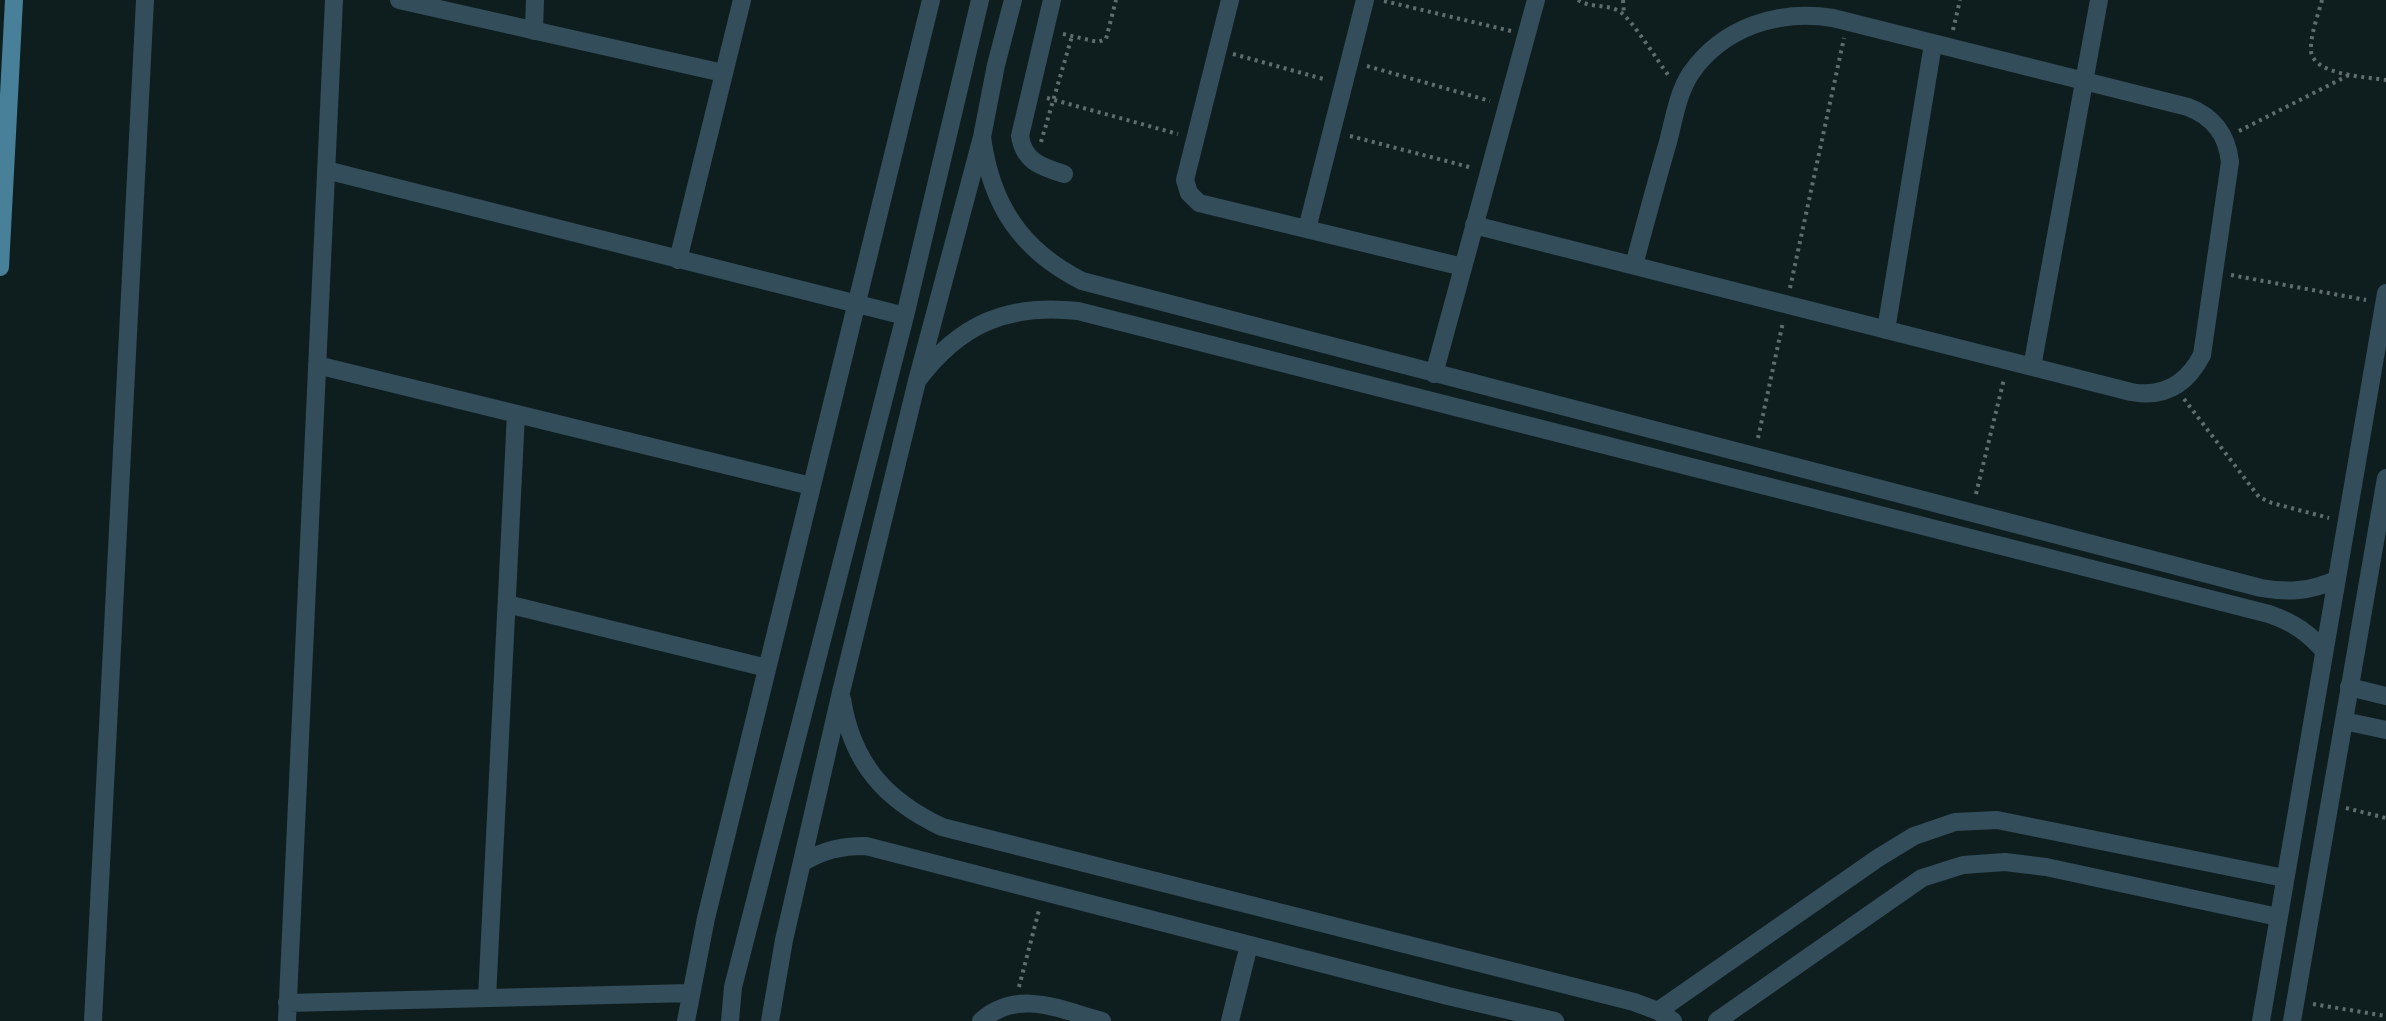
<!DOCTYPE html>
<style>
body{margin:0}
canvas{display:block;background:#0e1e1f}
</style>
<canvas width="2386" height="1021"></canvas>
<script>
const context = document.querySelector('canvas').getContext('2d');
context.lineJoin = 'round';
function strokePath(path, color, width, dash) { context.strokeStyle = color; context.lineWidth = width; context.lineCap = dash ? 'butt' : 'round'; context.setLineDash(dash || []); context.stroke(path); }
const path = new Path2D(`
 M1578 0C1590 8 1606 4 1619 11 1632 19 1658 62 1669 76
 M1623 0 1624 14
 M2322 0C2318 15 2310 36 2311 51 2313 75 2367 77 2386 80
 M1384 1 1511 31
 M1953 30 1960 0
 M1063 34 1098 42 1106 39 1116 0
 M1233 54 1327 80
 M1367 66 1490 101
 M1047 98 1178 134
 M2239 131 2351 74
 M1350 136 1473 168
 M1041 142 1072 36
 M2231 275 2366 300
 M1790 288 1844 38
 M2184 399 2259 497 2272 503 2329 518
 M1758 438 1783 322
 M1976 494 2004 379
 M2346 808 2386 818
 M1019 987 1039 910
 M2313 1004 2386 1016`);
const minor = new Path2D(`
 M399 0 723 73
 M1052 0 1020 136C1024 162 1042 167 1064 174
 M1230 0 1185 180 1189 193 1199 203 1463 267
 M534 31 535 0
 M982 137C991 205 1021 250 1082 281L2261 588C2289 593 2310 591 2336 580
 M326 170 905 316
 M1474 225 2131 392C2164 398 2187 384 2202 355L2230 162C2227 135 2214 117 2188 107L1833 18C1779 9 1723 27 1691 73 1678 92 1674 119 1668 142 1656 183 1645 224 1634 265
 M1307 229 1365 0
 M678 260 742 0
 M1886 330 1933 44
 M317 365 811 486
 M2032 367 2099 0
 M1434 374 1536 0
 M917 381C959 324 1008 303 1078 311L2269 614C2292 622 2308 632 2324 651
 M507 604 767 668
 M2349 687 2386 696
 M842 699C852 763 885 800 942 827L1634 1002 1658 1011 1673 1021
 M2344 721 2386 730
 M802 863C823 850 841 846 866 846L1448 996 1555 1021
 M487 998 516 414
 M287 1003 691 993
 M1658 1011 1878 858 1914 836 1955 822 1997 820 2284 878
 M93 1021 145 0
 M287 1021 334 0
 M686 1021 706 918 931 0
 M730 1021 733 987 905 316 980 0
 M770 1021 784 940 841 692 917 381 982 137 996 65 1013 0
 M981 1021C1018 988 1061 1010 1102 1021
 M1230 1021 1249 945
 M1717 1021 1922 878 1963 865 2005 862 2046 867 2278 917
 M2261 1021 2386 293
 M2292 1021 2386 478`);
const major = new Path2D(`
 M0 267 14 0`);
strokePath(path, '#606d6e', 4, [3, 4.5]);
strokePath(minor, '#344d5a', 18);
strokePath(major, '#48809a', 18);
</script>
